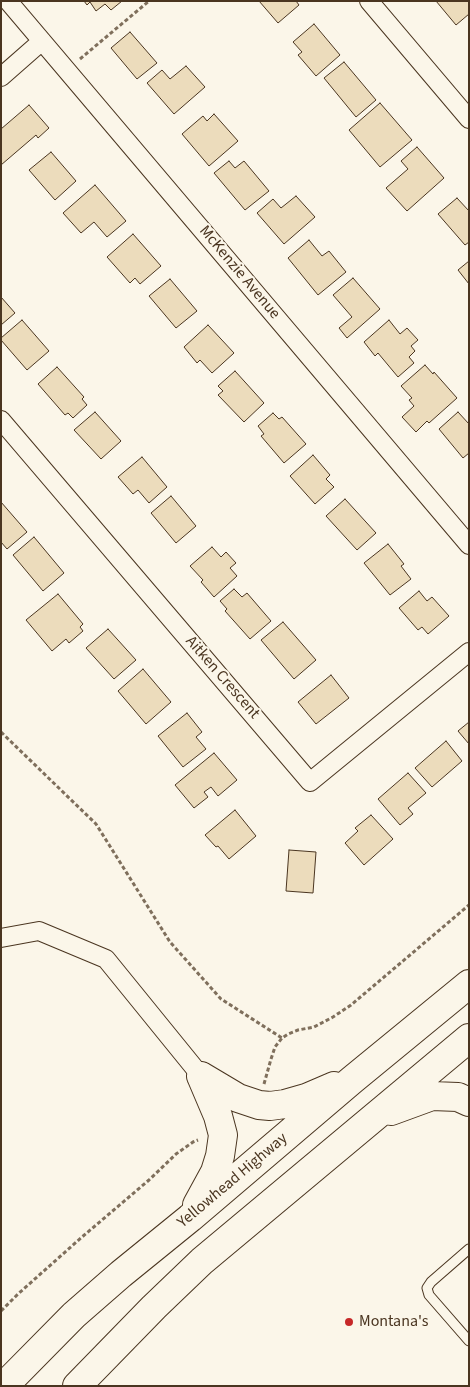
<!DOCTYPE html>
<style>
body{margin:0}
#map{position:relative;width:470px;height:1387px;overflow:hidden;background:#fbf6e9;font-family:"Source Sans 3",sans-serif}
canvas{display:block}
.frame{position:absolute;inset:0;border:2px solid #4a3520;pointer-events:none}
</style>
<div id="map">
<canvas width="470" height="1387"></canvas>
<div class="frame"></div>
</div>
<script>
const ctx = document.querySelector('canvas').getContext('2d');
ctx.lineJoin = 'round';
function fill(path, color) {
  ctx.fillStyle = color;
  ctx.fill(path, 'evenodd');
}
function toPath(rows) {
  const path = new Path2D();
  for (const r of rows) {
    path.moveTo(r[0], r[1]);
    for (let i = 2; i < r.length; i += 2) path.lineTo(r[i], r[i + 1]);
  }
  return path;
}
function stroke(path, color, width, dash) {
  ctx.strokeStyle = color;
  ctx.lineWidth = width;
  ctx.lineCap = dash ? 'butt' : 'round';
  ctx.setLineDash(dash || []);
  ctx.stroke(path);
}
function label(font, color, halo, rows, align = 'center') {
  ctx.font = font + ' "Source Sans 3",sans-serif';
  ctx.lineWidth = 4;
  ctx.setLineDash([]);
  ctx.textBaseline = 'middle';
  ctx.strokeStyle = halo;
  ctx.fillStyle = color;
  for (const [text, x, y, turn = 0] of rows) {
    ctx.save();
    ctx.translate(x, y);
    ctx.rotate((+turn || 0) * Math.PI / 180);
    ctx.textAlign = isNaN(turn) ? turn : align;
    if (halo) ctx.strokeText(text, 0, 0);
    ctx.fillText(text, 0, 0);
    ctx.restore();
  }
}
const building = toPath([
 [84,1,122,1,111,10,105,4,96,11,90,2,87,5,84,1],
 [259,1,296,1,299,5,278,23,259,1],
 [436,1,469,1,469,14,456,25,436,1],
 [314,24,340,55,316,76,298,55,302,52,293,42,314,24],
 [130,32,157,63,137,79,111,48,130,32],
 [344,62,376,100,356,117,324,78,344,62],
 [186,66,205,87,174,114,147,83,162,70,170,79,186,66],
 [380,103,412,140,380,167,349,130,380,103],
 [29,105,49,128,38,138,36,135,1,165,1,129,29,105],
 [214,114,238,141,209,166,182,134,203,116,207,121,214,114],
 [417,147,444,178,407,211,386,188,408,169,401,161,417,147],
 [51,152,76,181,55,200,29,170,51,152],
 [229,161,235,168,244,161,269,191,245,210,214,173,229,161],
 [95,185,126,221,107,237,94,222,81,233,63,213,95,185],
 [296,196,315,217,284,244,257,213,273,199,281,208,296,196],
 [457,198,469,211,469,242,465,245,438,214,457,198],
 [133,234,161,266,140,284,135,278,130,283,107,257,133,234],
 [309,240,322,256,329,251,346,272,318,295,288,258,309,240],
 [469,261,469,284,458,270,469,261],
 [353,278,380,309,347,338,339,328,352,317,333,295,353,278],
 [170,279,197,311,176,328,149,296,170,279],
 [1,297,15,313,1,325,1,297],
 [22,320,49,351,27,370,1,340,1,338,22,320],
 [389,320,400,334,407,328,418,340,411,346,415,351,409,357,414,363,398,377,378,353,375,356,364,342,389,320],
 [208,325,234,353,212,373,200,360,197,363,184,347,208,325],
 [425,365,433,374,434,372,457,398,429,423,427,421,416,432,402,417,414,406,409,400,412,398,401,386,425,365],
 [57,367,84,397,82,399,87,405,73,418,68,413,65,415,38,384,57,367],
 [235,371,264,403,244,422,218,395,223,391,218,386,235,371],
 [95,412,121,441,101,459,74,430,95,412],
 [458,412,469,424,469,453,463,458,439,429,458,412],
 [273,413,279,419,282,417,306,444,284,463,261,436,264,434,258,426,273,413],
 [313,455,330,475,326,479,334,487,315,504,290,476,313,455],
 [142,457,167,487,149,503,138,490,133,494,118,477,142,457],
 [171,496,196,526,176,543,151,513,171,496],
 [345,499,376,533,357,550,326,516,345,499],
 [1,502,27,532,7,549,1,542,1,502],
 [34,537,64,573,43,591,13,555,34,537],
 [388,544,404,564,401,566,411,579,390,595,364,563,388,544],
 [212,547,221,557,226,552,236,563,230,568,237,576,214,597,201,582,203,580,190,566,212,547],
 [234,589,242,597,247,593,271,621,250,639,225,611,227,609,220,601,234,589],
 [419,591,427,601,432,597,449,616,428,634,422,627,418,630,399,608,419,591],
 [58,594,83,624,80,627,83,631,69,643,66,639,52,651,26,620,58,594],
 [283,622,316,660,294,679,261,640,283,622],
 [108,629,136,660,114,679,86,648,108,629],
 [143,669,171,702,146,724,118,691,143,669],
 [331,675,349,698,316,724,298,702,331,675],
 [187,713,202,732,196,737,206,749,183,767,158,736,187,713],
 [469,722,469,744,458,731,469,722],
 [446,741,462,761,432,787,415,768,446,741],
 [214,753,237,780,218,796,211,787,204,792,208,797,194,808,175,785,214,753],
 [408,773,426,793,408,808,413,814,400,825,378,799,408,773],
 [235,810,256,836,229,859,218,846,216,847,205,835,235,810],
 [371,815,393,839,364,865,345,843,358,831,355,828,371,815],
 [289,850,316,852,313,893,286,891,289,850]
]);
const path = toPath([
 [80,59,149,1],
 [1,732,96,824,170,942,221,999,282,1038],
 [264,1084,271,1059,275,1047,282,1038,288,1034,298,1030,314,1027,333,1017,351,1005,469,905],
 [1,1311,18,1294,82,1237,149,1180,176,1154,193,1142,198,1140]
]);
const lane = toPath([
 [469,1249,431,1282,427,1288,429,1295,469,1341]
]);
const street = toPath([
 [8,1,469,545],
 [369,1,469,119],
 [1,77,42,41],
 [1,420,310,782,469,652],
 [1,938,39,931,106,959,201,1076]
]);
const highway = toPath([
 [201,1076,238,1098,259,1105,270,1106,285,1104,306,1098,334,1086],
 [391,1111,432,1096,458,1097,469,1102],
 [197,1205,215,1172,220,1156,223,1135,218,1116,201,1076],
 [4,1386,74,1315,121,1274,190,1218,352,1080,469,984],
 [77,1386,154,1307,202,1261,469,1038]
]);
const markers = [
 [349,1322,5,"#c62828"]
];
const streetNames = [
 ["McKenzie Avenue",239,273,50],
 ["Aitken Crescent",222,678,49],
 ["Yellowhead Highway",233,1181,-40]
];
const poiNames = [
 ["Montana's",359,1322]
];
fill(building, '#ecdcbc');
stroke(building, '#4a3520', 1);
stroke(lane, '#4a3520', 11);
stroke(street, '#4a3520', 20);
stroke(highway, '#4a3520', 30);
stroke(path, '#7f6f5c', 3, [4, 2.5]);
stroke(lane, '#fbf6e9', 9);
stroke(street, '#fbf6e9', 18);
stroke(highway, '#fbf6e9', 28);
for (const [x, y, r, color] of markers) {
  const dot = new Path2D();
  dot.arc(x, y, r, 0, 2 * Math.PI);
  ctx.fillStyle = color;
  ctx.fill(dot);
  stroke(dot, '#fbf6e9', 2);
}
label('16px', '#4a3520', '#fbf6e9', streetNames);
label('16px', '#4a3520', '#fbf6e9', poiNames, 'left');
</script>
